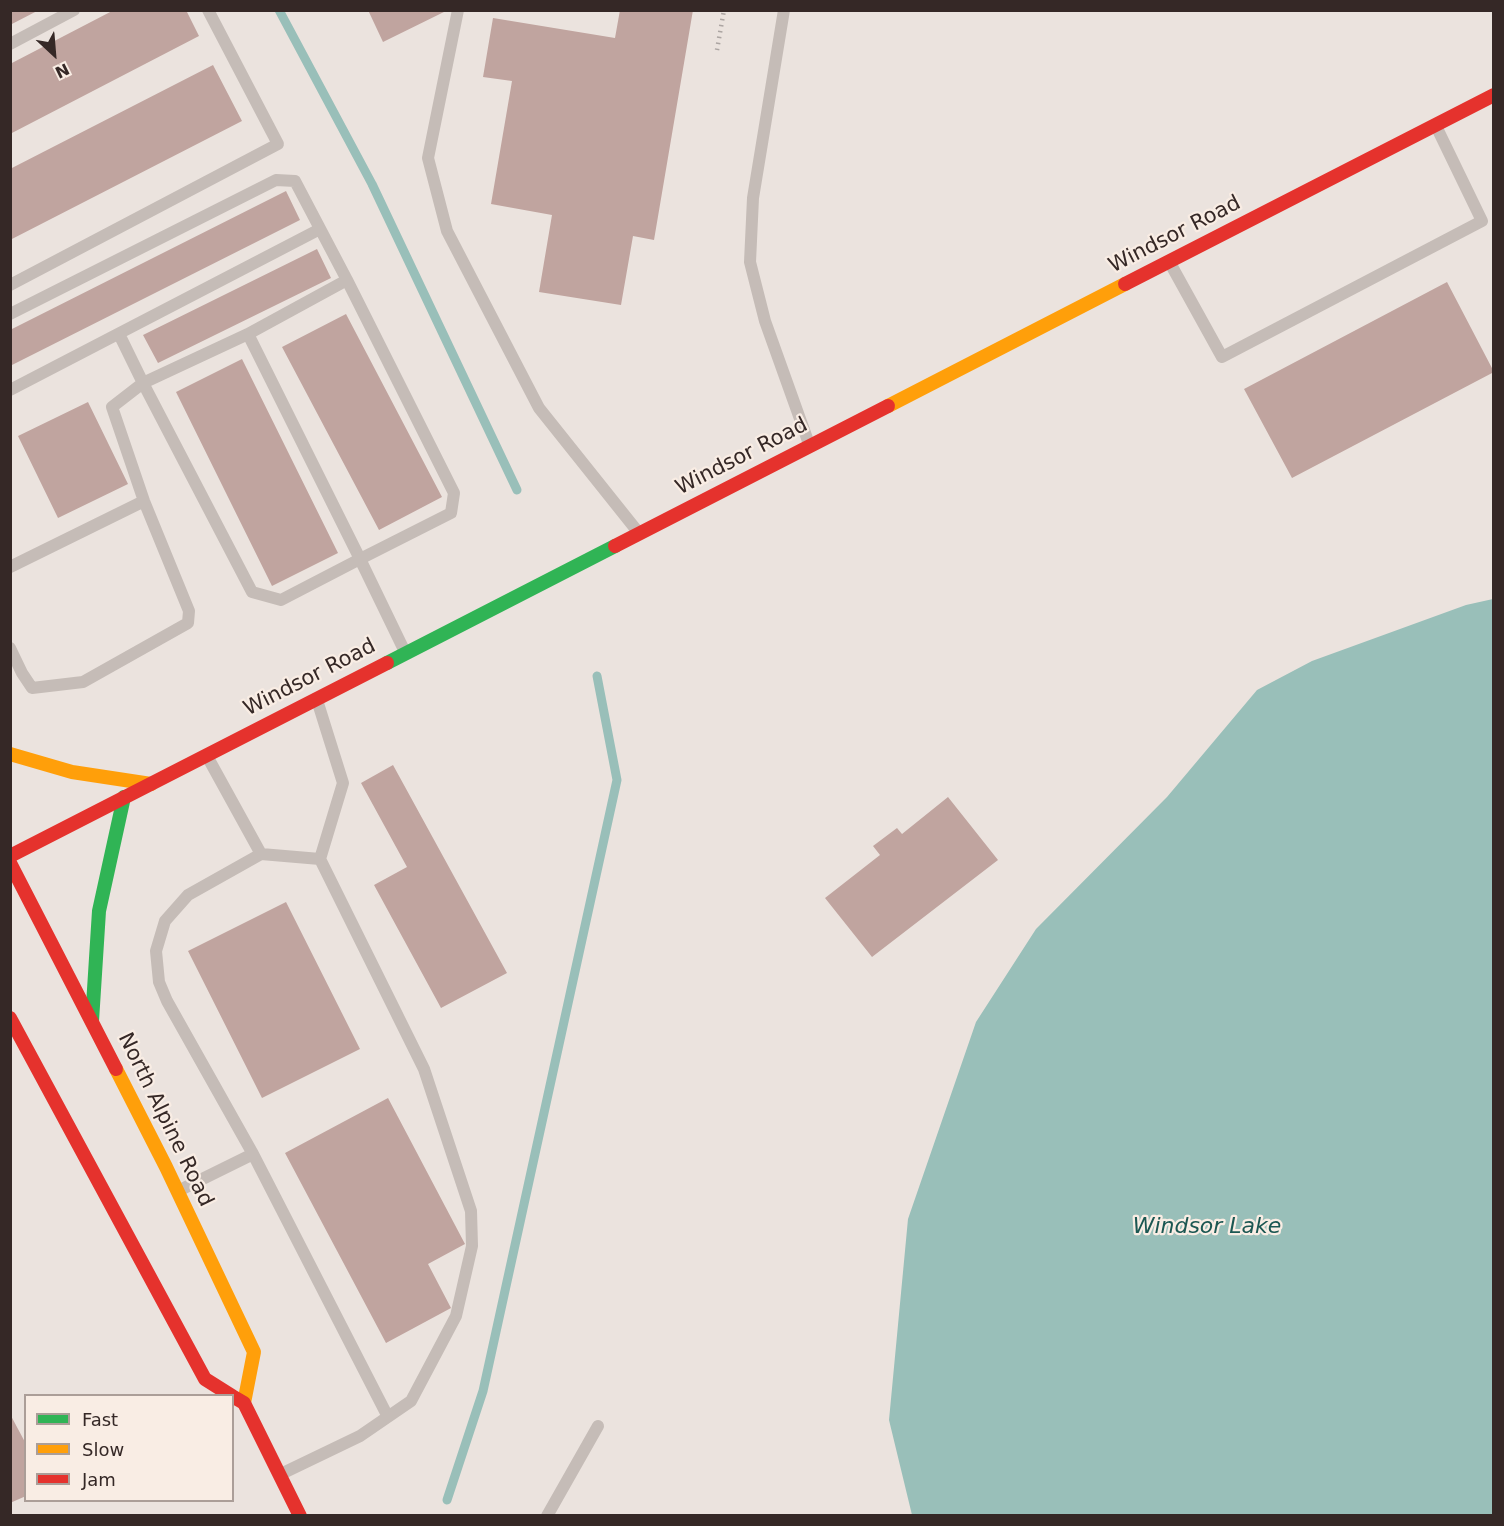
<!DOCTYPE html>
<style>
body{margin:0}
#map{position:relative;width:1504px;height:1526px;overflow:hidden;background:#ebe3de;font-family:"DejaVu Sans",sans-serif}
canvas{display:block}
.frame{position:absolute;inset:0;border:12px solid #352826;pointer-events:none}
.legend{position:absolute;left:24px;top:1394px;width:210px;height:108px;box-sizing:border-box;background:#f9ede4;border:2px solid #ab9e98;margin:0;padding:8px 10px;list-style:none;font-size:18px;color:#352826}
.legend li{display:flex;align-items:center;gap:12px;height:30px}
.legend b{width:30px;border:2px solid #ab9e98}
.north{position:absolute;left:24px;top:24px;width:60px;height:60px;-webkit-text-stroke:4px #f9ede4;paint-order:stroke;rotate:154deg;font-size:16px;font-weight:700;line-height:24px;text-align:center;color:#352826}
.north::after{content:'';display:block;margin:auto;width:21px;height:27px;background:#352826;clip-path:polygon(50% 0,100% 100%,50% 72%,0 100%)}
</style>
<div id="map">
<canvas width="1504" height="1526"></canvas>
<div class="frame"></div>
<ul class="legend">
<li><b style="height:8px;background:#30b455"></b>Fast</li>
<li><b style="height:8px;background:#ff9f0a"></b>Slow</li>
<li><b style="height:8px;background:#e5322d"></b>Jam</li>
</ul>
<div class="north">N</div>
</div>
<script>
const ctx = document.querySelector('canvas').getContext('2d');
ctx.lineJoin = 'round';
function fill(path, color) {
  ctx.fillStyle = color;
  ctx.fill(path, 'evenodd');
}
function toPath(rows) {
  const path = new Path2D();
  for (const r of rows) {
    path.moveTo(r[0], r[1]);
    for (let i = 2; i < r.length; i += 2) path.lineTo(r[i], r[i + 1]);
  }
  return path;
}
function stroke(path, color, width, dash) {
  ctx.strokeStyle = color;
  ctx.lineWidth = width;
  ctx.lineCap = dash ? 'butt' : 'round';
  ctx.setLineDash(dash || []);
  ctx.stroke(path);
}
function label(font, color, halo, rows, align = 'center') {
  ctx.font = font + ' "DejaVu Sans",sans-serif';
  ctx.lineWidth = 4.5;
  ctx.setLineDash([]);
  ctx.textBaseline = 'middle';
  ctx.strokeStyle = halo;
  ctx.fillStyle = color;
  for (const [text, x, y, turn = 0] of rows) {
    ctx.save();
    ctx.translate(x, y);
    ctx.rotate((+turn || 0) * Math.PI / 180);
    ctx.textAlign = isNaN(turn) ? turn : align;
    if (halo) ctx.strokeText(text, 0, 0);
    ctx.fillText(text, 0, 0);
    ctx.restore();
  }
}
const water = toPath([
 [1493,599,1493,1515,912,1515,889,1420,908,1219,976,1022,1036,929,1167,797,1257,690,1312,661,1466,605]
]);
const stream = toPath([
 [279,10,372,184,517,490],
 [447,1500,483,1391,617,780,597,676]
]);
const building = toPath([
 [10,10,39,10,10,25],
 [114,10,186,10,199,36,10,134,10,64],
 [368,10,448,10,383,42],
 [620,10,693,10,654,240,633,236,621,305,539,292,552,215,491,204,512,81,483,77,493,18,615,38],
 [213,65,242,121,10,240,10,169],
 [286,191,300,220,10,366,10,330],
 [317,249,331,278,158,363,143,335],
 [1447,282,1494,372,1292,478,1244,389],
 [346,314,442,497,379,530,282,347],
 [242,359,338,553,272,586,176,392],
 [88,402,128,484,58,518,18,436],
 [393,765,507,973,441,1008,374,885,407,867,361,783],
 [948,797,998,860,872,957,825,898,880,855,873,846,897,828,902,834],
 [286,902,360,1049,262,1098,188,951],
 [388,1098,465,1244,428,1264,451,1308,386,1343,285,1153],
 [10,1414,26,1444,26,1496,10,1503]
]);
const lane = toPath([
 [458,10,428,158,447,231,539,408,638,532],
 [784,10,753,198,750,262,765,321,809,444],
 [10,44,74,10],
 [1170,263,1222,357,1482,221,1436,126],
 [10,285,278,144,208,10],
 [10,314,276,180,295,181,347,280],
 [248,334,143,383,252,592,281,600,360,559,451,513,454,493,347,280,248,334,360,559,405,652],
 [10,390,320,229],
 [10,567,144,501],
 [10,648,22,673,32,688,83,682,188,623,189,611,144,501,112,407,143,383,119,334],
 [207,756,261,854,320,859],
 [253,1154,167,1001,159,982,156,951,165,921,188,895,261,854],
 [178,1191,253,1154,388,1417],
 [281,1474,360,1436,411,1401,456,1316,472,1246,471,1211,424,1069,320,859,343,783,317,700],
 [547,1516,598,1426]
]);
const fast = toPath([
 [387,663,615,546],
 [92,1021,99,911,124,797]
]);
const slow = toPath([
 [888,406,1125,284],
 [10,754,72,772,151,784],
 [116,1069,166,1167,254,1352,244,1403]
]);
const jam = toPath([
 [1125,284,1494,95],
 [615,546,888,406],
 [10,856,387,663],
 [10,863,116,1069],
 [10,1018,205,1379,232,1396],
 [232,1396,244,1403,300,1516]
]);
const rail = toPath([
 [717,50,724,10]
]);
const streetNames = [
 ["Windsor Road",1175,235,-27],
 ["Windsor Road",742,457,-27],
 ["Windsor Road",310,678,-27],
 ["North Alpine Road",165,1120,64]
];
const waterNames = [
 ["Windsor Lake",1207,1227]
];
fill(water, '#99bfb9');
stroke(stream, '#99bfb9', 9);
fill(building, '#c0a49f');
stroke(lane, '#c5bcb7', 12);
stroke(fast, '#30b455', 14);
stroke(slow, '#ff9f0a', 14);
stroke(jam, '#e5322d', 14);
stroke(rail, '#aca5a2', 4.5, [1.5, 4.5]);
label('21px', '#352826', '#f9ede4', streetNames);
label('italic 22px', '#1b5752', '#f9ede4', waterNames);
</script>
